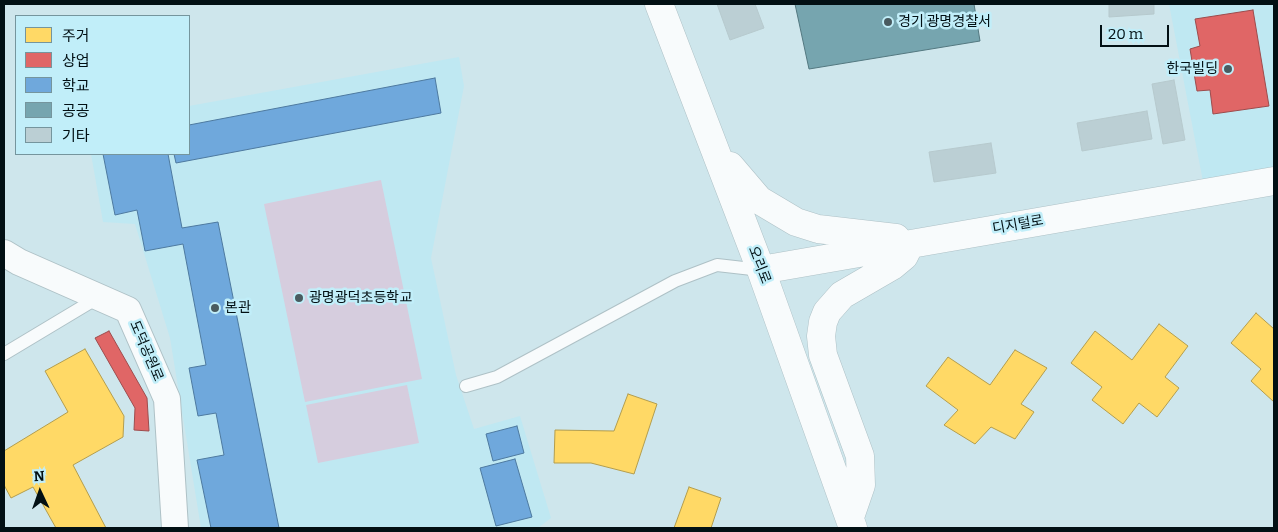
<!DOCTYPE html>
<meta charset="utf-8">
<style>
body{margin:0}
#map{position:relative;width:1278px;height:532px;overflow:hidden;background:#cee6ec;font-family:Bitter,"Noto Sans KR",serif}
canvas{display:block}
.frame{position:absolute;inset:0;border:5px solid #021014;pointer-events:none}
.legend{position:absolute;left:15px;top:15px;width:175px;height:140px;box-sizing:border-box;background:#c1eef9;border:1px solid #75959d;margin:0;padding:6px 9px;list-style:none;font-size:15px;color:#021014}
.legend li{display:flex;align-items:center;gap:10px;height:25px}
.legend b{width:25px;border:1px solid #75959d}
.north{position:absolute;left:15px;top:467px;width:50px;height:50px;-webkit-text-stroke:4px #c1eef9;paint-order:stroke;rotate:357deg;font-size:14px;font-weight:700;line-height:20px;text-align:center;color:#021014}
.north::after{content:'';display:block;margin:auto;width:18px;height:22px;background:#021014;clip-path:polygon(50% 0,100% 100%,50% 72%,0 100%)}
.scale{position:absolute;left:1100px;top:25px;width:69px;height:22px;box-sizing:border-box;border:2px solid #021014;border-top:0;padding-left:6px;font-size:15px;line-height:18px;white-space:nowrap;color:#021014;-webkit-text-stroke:4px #c1eef9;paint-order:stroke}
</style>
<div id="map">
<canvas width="1278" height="532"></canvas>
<div class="frame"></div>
<ul class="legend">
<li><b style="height:14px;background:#ffd966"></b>주거</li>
<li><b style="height:14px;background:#e06666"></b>상업</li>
<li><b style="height:14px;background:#6fa8dc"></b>학교</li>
<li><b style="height:14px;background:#76a5af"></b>공공</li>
<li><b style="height:14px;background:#bbcfd4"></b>기타</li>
</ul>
<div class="north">N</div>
<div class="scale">20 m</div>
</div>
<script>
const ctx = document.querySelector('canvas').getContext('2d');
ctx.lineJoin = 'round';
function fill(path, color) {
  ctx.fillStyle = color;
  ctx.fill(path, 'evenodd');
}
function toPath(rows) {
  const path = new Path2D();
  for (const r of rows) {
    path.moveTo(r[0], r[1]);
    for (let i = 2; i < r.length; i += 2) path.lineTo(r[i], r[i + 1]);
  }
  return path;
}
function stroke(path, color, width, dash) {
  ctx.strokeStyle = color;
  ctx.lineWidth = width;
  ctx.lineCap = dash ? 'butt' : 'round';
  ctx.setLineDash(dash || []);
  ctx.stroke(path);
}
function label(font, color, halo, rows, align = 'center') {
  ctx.font = font + ' Bitter,"Noto Sans KR",serif';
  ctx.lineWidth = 5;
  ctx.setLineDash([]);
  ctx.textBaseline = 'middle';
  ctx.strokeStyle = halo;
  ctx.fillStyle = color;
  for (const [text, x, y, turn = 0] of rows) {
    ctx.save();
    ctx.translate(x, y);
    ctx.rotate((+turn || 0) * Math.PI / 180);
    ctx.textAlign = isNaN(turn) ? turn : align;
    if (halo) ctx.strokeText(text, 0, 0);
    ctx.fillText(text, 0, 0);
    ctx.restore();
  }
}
const built = toPath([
 [1169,4,1274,4,1274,181,1205,192],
 [459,57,464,86,431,258,456,375,474,429,520,416,551,518,538,528,201,528,170,338,135,224,103,222,91,154,189,154,189,106]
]);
const green = toPath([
 [381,180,422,379,305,402,264,204],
 [407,385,419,443,318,463,306,405]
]);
const homes = toPath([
 [1256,313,1274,329,1274,402,1251,381,1261,369,1231,343,1256,313],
 [1159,324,1188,346,1165,377,1179,388,1157,417,1139,403,1123,424,1092,400,1102,387,1071,363,1095,331,1132,360,1159,324],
 [85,349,124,416,123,437,73,465,106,528,56,528,33,487,11,498,4,485,4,451,68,412,45,371,85,349],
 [1015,350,1047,368,1021,404,1034,412,1015,439,991,427,975,444,944,425,958,410,926,386,948,357,990,385,1015,350],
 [628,394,657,404,634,474,591,463,554,463,555,430,614,431,628,394],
 [689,487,721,498,711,528,674,528,689,487]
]);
const shops = toPath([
 [1253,10,1269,106,1213,114,1210,90,1197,91,1190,49,1200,46,1195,19,1253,10],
 [109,331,147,398,149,431,134,430,135,408,95,338,109,331]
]);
const schools = toPath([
 [435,78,441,113,176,163,174,154,189,154,189,125,435,78],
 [103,154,168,154,182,228,218,222,279,528,211,528,197,460,224,455,216,413,198,416,189,368,206,365,183,244,145,251,137,210,115,215,103,154],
 [517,426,524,453,493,461,486,434,517,426],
 [515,459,532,517,496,526,480,468,515,459]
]);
const public = toPath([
 [795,4,974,4,980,41,809,69,795,4]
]);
const building = toPath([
 [717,4,755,4,764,28,730,40,717,4],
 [1109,4,1154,4,1154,14,1109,17,1109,4],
 [1174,80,1185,140,1163,144,1152,84,1174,80],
 [1147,111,1152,139,1082,151,1077,123,1147,111],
 [991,143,996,173,934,182,929,152,991,143]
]);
const lane = toPath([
 [4,354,99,297],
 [466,386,497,377,675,281,717,265,761,270]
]);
const street = toPath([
 [4,253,19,262,128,310,167,399,175,528]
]);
const secondary = toPath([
 [659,4,761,270,853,528],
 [730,166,759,200,796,222,818,229,896,238],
 [761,270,1274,181],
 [850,517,861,485,860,456,823,355,821,336,823,322,827,312,842,295,892,266,904,256,910,244]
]);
const markers = [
 [888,22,5,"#495b60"],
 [1228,69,5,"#495b60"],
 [299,298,5,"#495b60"],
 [215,308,5,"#495b60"]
];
const poiNames = [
 ["경기 광명경찰서",898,22],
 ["한국빌딩",1218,69,"right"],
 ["광명광덕초등학교",309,298],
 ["본관",225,308]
];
const streetNames = [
 ["디지털로",1018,225,-10],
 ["오리로",759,265,69],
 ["도덕공원로",146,351,67]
];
fill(built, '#bfe8f2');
fill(green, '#d6cdde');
fill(homes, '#ffd966');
stroke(homes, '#b39d4d', 1);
fill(shops, '#e06666');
stroke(shops, '#9d4c4d', 1);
fill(schools, '#6fa8dc');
stroke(schools, '#4e7aa0', 1);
fill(public, '#76a5af');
stroke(public, '#537880', 1);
fill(building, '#bbcfd4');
stroke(building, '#b6c9cd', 1);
stroke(lane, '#aec1c6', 14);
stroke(street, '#aec1c6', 28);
stroke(secondary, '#aec1c6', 29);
stroke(lane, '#f8fbfc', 12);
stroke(street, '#f8fbfc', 26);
stroke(secondary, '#f8fbfc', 28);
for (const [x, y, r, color] of markers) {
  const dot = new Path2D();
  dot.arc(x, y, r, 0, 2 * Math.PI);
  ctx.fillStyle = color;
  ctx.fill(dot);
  stroke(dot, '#c1eef9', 2);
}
label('14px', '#021014', '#c1eef9', poiNames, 'left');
label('14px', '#021014', '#c1eef9', streetNames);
</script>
